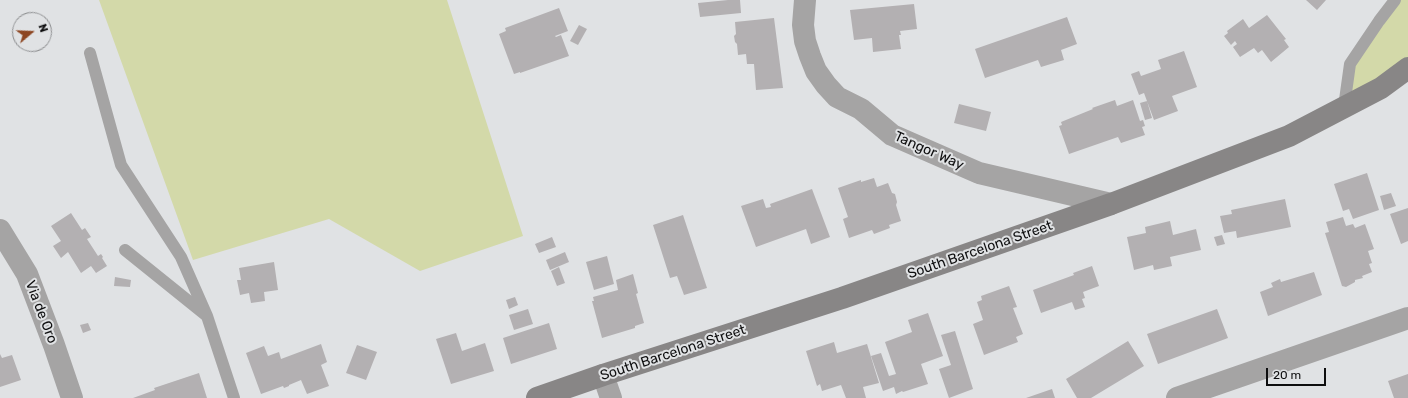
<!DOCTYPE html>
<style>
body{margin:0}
#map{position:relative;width:1408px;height:398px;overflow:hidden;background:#e0e2e4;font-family:Rubik,sans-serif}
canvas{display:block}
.north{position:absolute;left:12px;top:12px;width:40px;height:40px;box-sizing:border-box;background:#e0e2e4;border:1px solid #8c8d8f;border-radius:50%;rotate:71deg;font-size:11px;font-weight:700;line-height:16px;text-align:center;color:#0e0e0f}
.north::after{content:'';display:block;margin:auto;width:14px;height:18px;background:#8d4622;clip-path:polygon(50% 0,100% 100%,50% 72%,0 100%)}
.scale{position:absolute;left:1266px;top:368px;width:60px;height:18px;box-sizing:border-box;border:2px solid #0e0e0f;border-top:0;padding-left:5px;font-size:12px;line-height:14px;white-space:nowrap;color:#0e0e0f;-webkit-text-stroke:3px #e0e2e4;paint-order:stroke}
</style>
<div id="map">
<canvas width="1408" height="398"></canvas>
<div class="north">N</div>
<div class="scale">20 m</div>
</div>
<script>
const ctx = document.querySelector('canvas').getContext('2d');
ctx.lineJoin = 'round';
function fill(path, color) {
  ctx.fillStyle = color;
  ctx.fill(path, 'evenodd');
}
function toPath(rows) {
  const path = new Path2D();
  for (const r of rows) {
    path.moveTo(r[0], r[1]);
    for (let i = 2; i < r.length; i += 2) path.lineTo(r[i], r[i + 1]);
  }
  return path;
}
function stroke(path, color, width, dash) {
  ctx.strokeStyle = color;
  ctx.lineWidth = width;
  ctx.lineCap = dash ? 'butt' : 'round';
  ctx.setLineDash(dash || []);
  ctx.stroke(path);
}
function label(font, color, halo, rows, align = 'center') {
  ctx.font = font + ' Rubik,sans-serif';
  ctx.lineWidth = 4;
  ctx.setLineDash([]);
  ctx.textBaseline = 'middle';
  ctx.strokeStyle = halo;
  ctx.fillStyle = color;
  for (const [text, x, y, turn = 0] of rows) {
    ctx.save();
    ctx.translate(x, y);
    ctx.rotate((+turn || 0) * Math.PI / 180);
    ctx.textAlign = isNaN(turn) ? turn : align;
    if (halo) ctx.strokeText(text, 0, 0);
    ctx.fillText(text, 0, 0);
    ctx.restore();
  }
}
const green = toPath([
 [99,0,447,0,523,236,420,271,329,219,193,260],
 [1395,0,1408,0,1408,68,1344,107,1350,64]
]);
const building = toPath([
 [728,0,740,0,741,13,700,17,698,3],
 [1306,0,1326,0,1317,10],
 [914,4,917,29,900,31,901,35,899,35,901,49,873,52,872,38,854,40,850,10],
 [559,8,568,31,555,36,556,37,561,35,569,56,520,73,520,72,514,74,499,34,506,31,505,28],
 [1267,15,1286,39,1284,40,1289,47,1271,62,1262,50,1258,53,1254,48,1240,57,1233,47,1237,44,1235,41,1231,45,1224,36,1228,33,1227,31,1243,19,1249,28],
 [1067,17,1077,44,1061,50,1064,60,1041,67,1038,60,985,78,975,49],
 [774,18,783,88,756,90,754,64,747,64,746,54,738,55,737,44,735,42,734,36,736,34,735,22],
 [579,25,587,29,578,45,570,41],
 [1184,51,1197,87,1172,96,1178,111,1154,120,1144,93,1139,95,1131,74,1139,71,1141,76,1161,69,1158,60],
 [1115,100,1117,106,1133,100,1140,121,1143,120,1145,126,1142,127,1145,135,1121,143,1118,137,1069,154,1059,126,1062,125,1061,122,1093,109,1092,108],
 [1147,101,1152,118,1145,120,1140,103],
 [959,104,991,112,986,131,954,123],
 [1367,173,1379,210,1353,219,1349,209,1343,211,1334,184],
 [874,178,877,187,888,183,892,193,895,194,897,202,896,205,901,221,889,225,890,228,874,234,872,230,849,238,843,219,848,217,838,188,861,180,861,182],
 [812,189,830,237,811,244,806,229,756,247,741,206,763,199,766,208,771,207,770,204],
 [1391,193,1396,206,1384,210,1380,196],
 [1285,199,1291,227,1237,238,1236,231,1224,233,1220,216,1232,214,1231,210],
 [1408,208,1408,241,1401,244,1390,214],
 [71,213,82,230,85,228,91,237,87,239,98,256,101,254,103,257,102,258,107,266,96,273,91,266,81,273,68,252,61,258,53,246,61,241,51,226],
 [683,215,707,288,684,295,677,276,670,278,653,225],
 [1343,217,1346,226,1353,224,1355,228,1365,224,1374,249,1368,251,1372,263,1369,264,1372,272,1362,276,1363,278,1355,280,1355,282,1346,287,1342,286,1325,233,1329,232,1326,222],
 [1170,221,1173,235,1196,229,1201,250,1170,257,1172,266,1154,270,1153,265,1134,270,1127,237,1146,233,1145,227],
 [1222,235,1225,244,1217,246,1214,237],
 [552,237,556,247,539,253,535,244],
 [565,252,569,262,550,270,546,260],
 [607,256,614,284,594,290,586,262],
 [274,262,278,290,264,292,265,301,251,303,249,293,240,295,237,280,241,280,239,268],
 [1092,266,1099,286,1083,292,1085,298,1082,299,1085,307,1075,310,1072,302,1041,313,1033,290,1074,275,1073,273],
 [559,267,565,283,557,286,551,271],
 [1314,272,1322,295,1268,316,1260,292,1273,287,1271,283,1280,279,1281,282],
 [633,274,638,293,636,294,644,323,635,326,635,328,602,338,592,301,594,301,593,297,618,290,616,280],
 [115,277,131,280,130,287,114,286],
 [1009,286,1017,307,1013,308,1023,334,1016,337,1018,342,984,355,973,324,983,320,977,302,982,300,981,296],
 [515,297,518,305,509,309,506,300],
 [528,309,533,324,514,330,509,315],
 [1217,309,1228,338,1158,364,1147,334],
 [928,313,943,356,921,364,928,384,903,392,902,391,896,394,894,387,883,391,871,356,881,353,889,376,896,374,885,342,912,332,908,320],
 [88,323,91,330,83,333,80,325],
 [549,323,557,349,511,364,503,338],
 [955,331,973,389,949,398,939,369,951,365,941,335],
 [456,333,462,351,485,343,494,371,451,384,436,339],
 [1128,341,1144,366,1091,398,1077,398,1066,379],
 [834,342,837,353,867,344,879,383,863,387,866,398,846,398,841,385,822,391,820,384,817,386,806,351],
 [321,344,327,362,321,365,329,386,307,394,301,380,289,385,289,386,284,388,283,386,261,394,246,353,264,346,268,356,279,352,281,359],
 [357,345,377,352,366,380,346,373],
 [0,354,2,358,12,355,21,380,0,387],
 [199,373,207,398,133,398,155,390,154,388],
 [1408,374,1408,398,1394,398,1388,381],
 [1052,389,1055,398,1026,398]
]);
const lane = toPath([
 [90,53,121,165,181,257,207,316],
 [1344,107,1350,64,1379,21,1395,0],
 [125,250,207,316,234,398]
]);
const street = toPath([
 [805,0,803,25,805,41,810,56,816,71,826,85,837,97,861,109,892,135,979,173,1111,204],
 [0,230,27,274,54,345,72,398],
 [603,375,611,398],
 [1177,398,1408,318]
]);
const secondary = toPath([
 [537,398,603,375,842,298,1111,204,1289,136,1381,88,1408,68]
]);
const streetNames = [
 ["Tangor Way",929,151,24],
 ["South Barcelona Street",980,250,-19],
 ["Via de Oro",41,312,69],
 ["South Barcelona Street",673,353,-18]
];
fill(green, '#d3d9a9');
fill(building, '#b3b0b2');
stroke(lane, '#a5a4a4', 12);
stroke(street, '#a5a4a4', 22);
stroke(secondary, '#888686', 22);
label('14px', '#0e0e0f', '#e0e2e4', streetNames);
</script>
